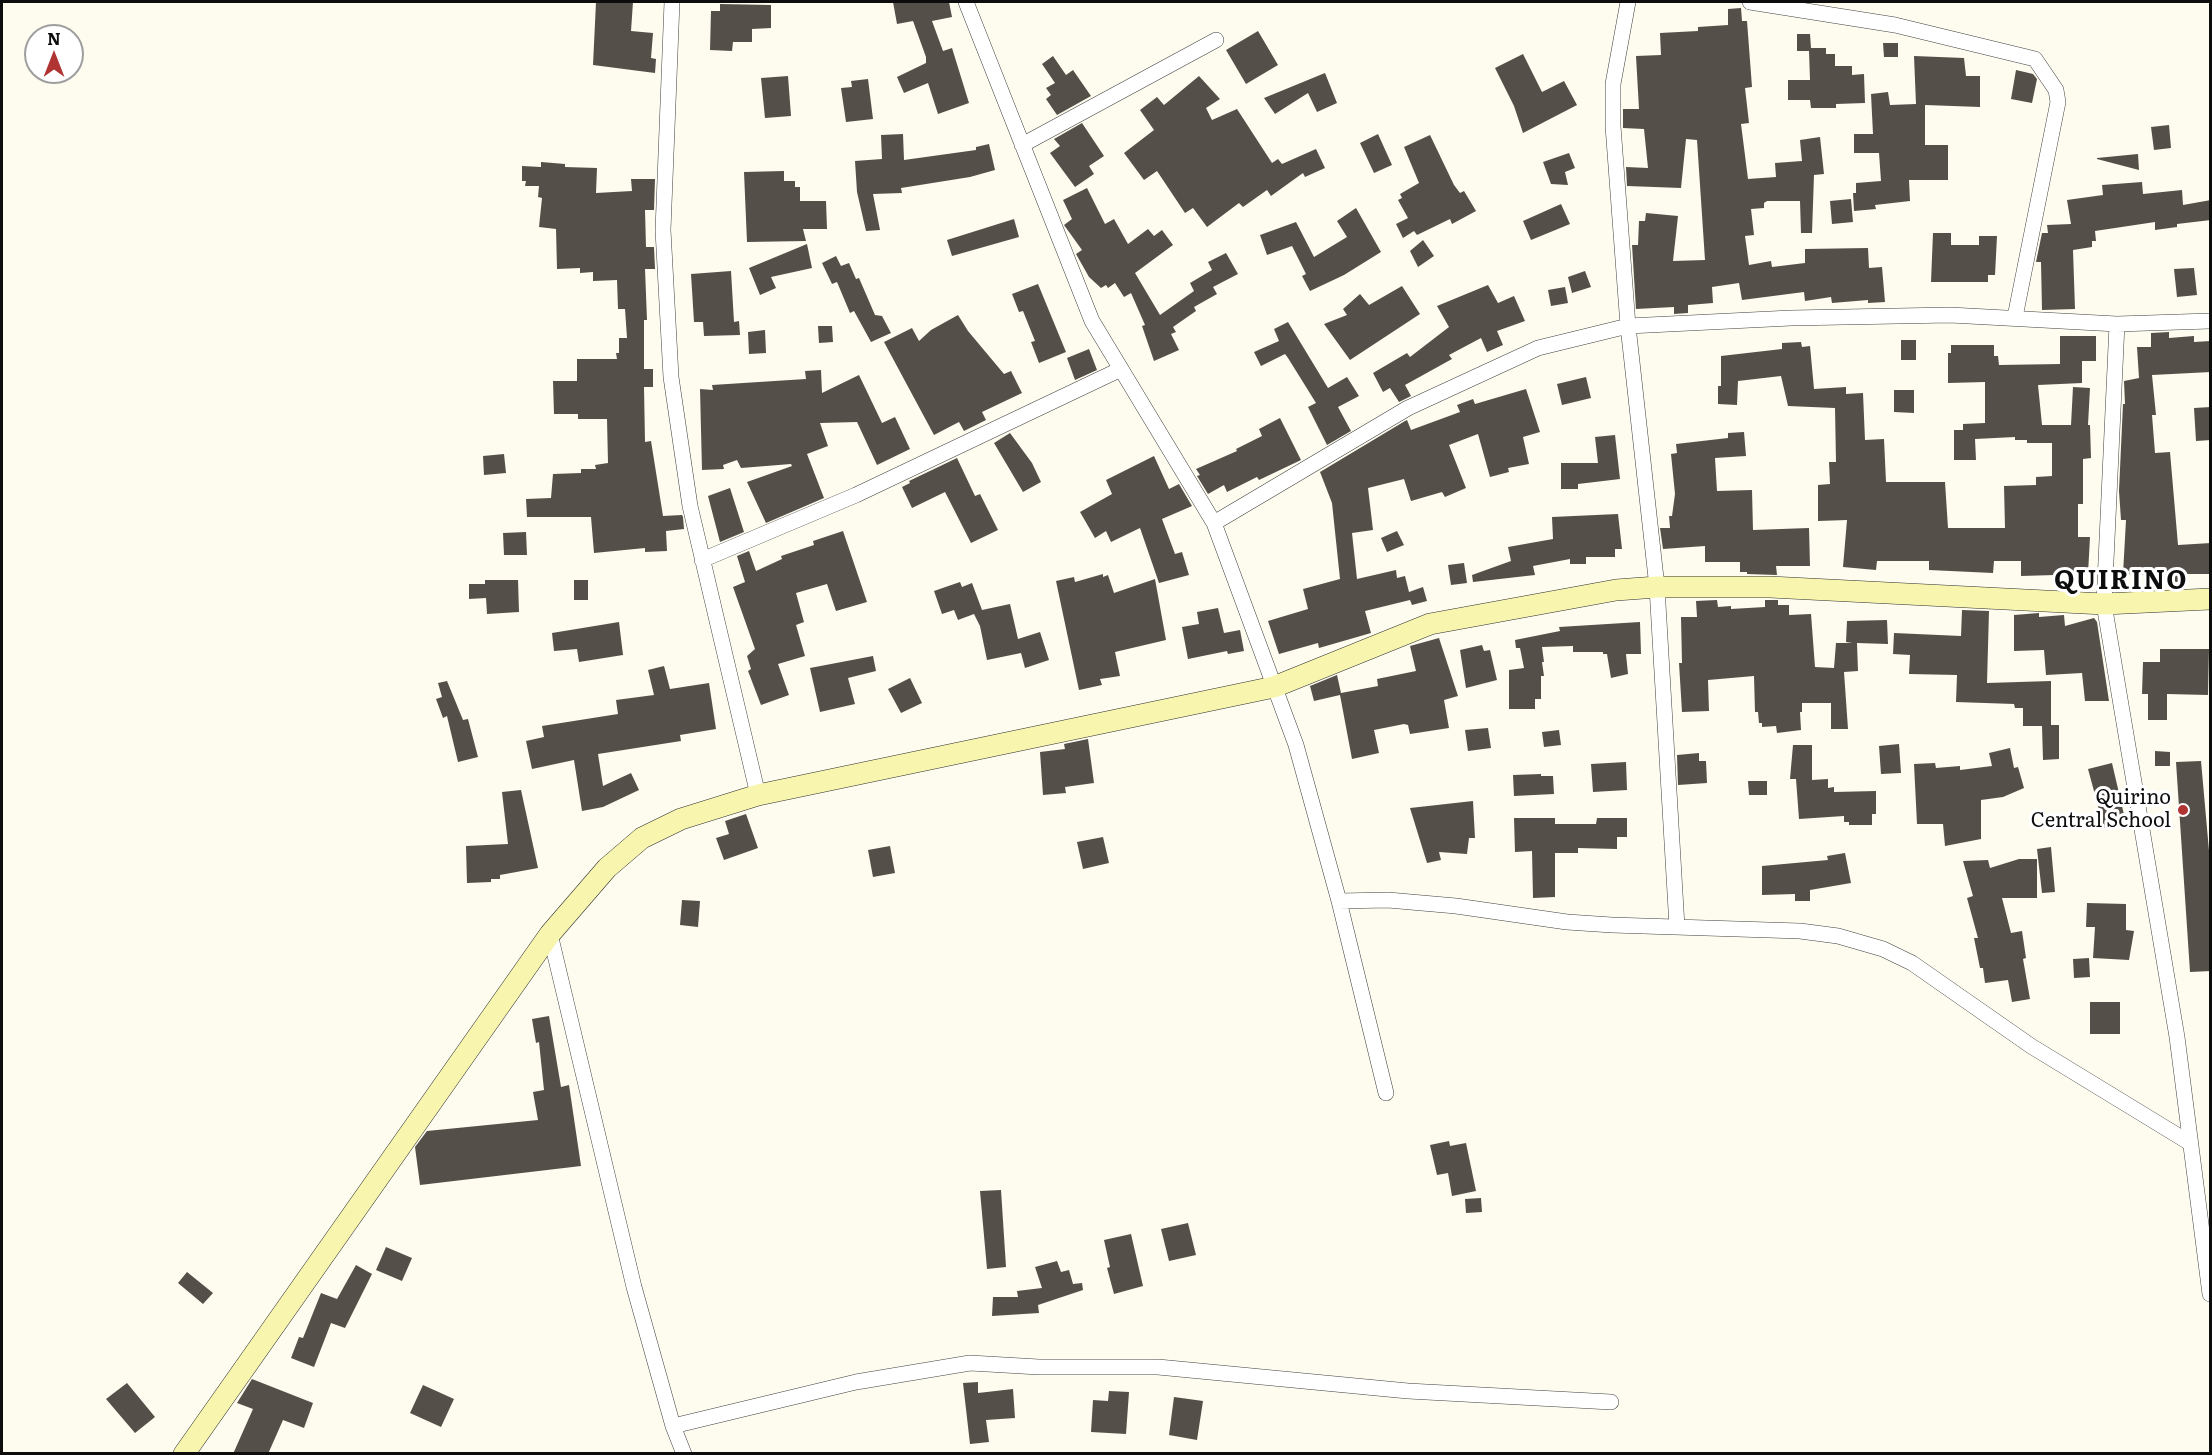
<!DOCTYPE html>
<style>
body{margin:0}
#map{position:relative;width:2212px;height:1455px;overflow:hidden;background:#fdfcef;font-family:Literata,serif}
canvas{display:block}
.frame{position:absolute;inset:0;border:3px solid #0d0d0d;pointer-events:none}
.north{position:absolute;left:24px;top:24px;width:60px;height:60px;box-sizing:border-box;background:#fff;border:2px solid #9e9e9e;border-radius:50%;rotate:0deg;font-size:16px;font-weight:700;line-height:24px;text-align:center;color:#0d0d0d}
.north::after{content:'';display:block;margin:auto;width:21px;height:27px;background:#b03432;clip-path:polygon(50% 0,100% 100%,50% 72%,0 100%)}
</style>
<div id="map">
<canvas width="2212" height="1455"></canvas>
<div class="frame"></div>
<div class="north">N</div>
</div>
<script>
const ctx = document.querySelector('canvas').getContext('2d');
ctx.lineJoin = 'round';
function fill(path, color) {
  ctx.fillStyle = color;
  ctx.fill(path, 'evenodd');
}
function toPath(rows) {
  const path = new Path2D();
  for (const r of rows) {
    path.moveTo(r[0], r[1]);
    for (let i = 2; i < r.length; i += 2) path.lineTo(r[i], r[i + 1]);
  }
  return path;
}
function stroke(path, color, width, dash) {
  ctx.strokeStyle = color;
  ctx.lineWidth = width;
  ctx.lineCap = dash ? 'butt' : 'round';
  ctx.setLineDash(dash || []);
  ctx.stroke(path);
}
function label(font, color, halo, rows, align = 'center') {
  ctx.font = font + ' Literata,serif';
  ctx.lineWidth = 6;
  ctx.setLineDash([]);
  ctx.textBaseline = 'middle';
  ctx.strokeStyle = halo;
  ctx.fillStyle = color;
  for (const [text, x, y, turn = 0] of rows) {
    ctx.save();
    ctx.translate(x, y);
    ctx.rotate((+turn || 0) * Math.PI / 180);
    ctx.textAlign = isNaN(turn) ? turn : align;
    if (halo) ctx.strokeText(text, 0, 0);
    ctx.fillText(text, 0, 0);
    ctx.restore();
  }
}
const building = toPath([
 [596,2,633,2,631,31,653,33,651,58,656,59,655,73,593,65],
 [893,2,949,2,952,17,932,21,943,51,952,48,969,103,938,114,928,83,904,93,897,77,926,63,926,57,913,21,897,24],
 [720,4,771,5,771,28,752,29,752,42,733,42,732,51,710,50,711,11,720,11],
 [1741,8,1742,21,1747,21,1752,87,1745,88,1749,123,1741,124,1748,179,1776,177,1775,163,1802,161,1800,140,1820,137,1824,174,1814,175,1812,233,1801,233,1800,201,1767,201,1764,203,1764,208,1751,209,1754,235,1745,236,1749,265,1771,261,1772,267,1805,263,1805,249,1868,248,1869,268,1882,267,1885,302,1868,303,1868,300,1832,303,1831,297,1805,301,1804,292,1742,300,1739,283,1712,287,1713,303,1688,305,1688,313,1674,314,1674,307,1636,309,1632,245,1638,245,1639,221,1645,221,1646,213,1678,216,1673,261,1705,260,1697,140,1686,139,1681,188,1627,186,1626,167,1648,168,1644,129,1623,128,1623,109,1639,109,1636,56,1661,55,1660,33,1698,31,1698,27,1728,25,1728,9],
 [1258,31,1278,65,1246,84,1226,50],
 [1797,34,1810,34,1811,48,1826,48,1826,54,1835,54,1835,66,1852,66,1852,75,1864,74,1865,103,1836,104,1836,108,1811,108,1810,100,1788,100,1788,80,1810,80,1809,51,1797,51],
 [1883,43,1898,43,1898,57,1884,57],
 [1523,54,1542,92,1564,81,1577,105,1523,133,1514,106,1495,68],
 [1053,56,1066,75,1073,70,1091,96,1057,115,1046,99,1051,95,1046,88,1055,83,1042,64],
 [1914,56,1964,58,1966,76,1980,76,1980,107,1925,105,1925,145,1948,145,1948,180,1909,180,1910,201,1875,205,1876,209,1854,211,1853,193,1856,193,1856,183,1881,181,1879,153,1854,153,1854,134,1873,134,1871,94,1888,92,1890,105,1916,104],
 [2016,70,2033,74,2037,79,2032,103,2011,99],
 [1325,73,1337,103,1317,112,1308,93,1275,114,1264,98],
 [788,76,791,116,765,118,761,78],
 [1199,76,1220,99,1206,108,1212,120,1237,109,1272,163,1278,159,1282,164,1316,149,1325,168,1305,177,1303,173,1271,196,1267,190,1243,207,1239,203,1207,227,1193,208,1185,213,1157,171,1144,180,1124,153,1154,130,1140,110,1157,97,1164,105],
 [868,79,873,119,846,122,841,88,852,87,851,81],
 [1082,123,1104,156,1089,166,1094,174,1075,187,1050,153,1060,146,1054,139],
 [2169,125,2171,148,2154,150,2151,127],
 [903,134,904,160,976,150,976,147,989,144,995,170,970,177,901,188,902,193,873,194,880,230,866,231,857,192,855,161,882,159,881,135],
 [1378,134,1392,165,1374,173,1360,143],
 [1430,135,1454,185,1460,193,1464,191,1476,211,1452,224,1450,219,1417,235,1414,231,1403,238,1396,224,1408,218,1398,200,1402,198,1400,194,1419,183,1404,147],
 [1569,153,1575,168,1565,172,1568,185,1551,184,1543,162],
 [2138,154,2139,170,2097,159,2097,158],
 [541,162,565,164,565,167,597,168,596,193,632,191,631,179,655,179,654,210,645,210,646,247,654,247,655,269,645,269,647,320,644,320,644,369,653,369,653,387,644,387,645,442,651,441,663,516,682,515,683,517,684,529,666,531,667,551,645,552,645,548,594,553,591,517,527,517,526,499,551,498,553,474,581,473,581,469,596,469,595,465,608,463,607,419,578,419,578,414,554,414,553,381,577,381,577,359,617,359,616,353,619,353,619,338,627,338,625,309,618,309,617,280,593,281,593,272,580,273,580,268,557,269,556,229,539,227,542,198,538,197,539,186,525,186,526,181,522,181,522,166,541,167],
 [784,171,784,181,795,181,795,187,800,187,800,201,826,201,827,229,803,229,806,241,747,242,744,172],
 [2142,182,2143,194,2182,190,2183,205,2211,200,2211,220,2177,224,2177,227,2155,230,2155,222,2095,231,2096,241,2092,241,2092,247,2073,250,2075,309,2042,310,2041,262,2036,262,2042,233,2048,233,2047,225,2071,224,2067,200,2103,195,2102,185],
 [1087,188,1105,224,1114,219,1128,244,1148,229,1154,236,1162,230,1173,245,1135,273,1160,315,1194,291,1190,283,1212,270,1208,262,1226,253,1238,274,1213,287,1217,294,1194,307,1196,311,1173,327,1176,332,1171,334,1179,350,1154,361,1142,326,1145,325,1131,293,1124,297,1115,283,1108,288,1106,285,1101,288,1089,277,1076,254,1082,250,1064,225,1072,219,1063,200],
 [1851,199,1853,222,1832,224,1830,201],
 [1561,204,1570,224,1531,240,1523,221],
 [1356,208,1381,252,1344,275,1310,291,1302,276,1306,274,1292,246,1267,255,1260,235,1296,222,1314,257,1347,237,1337,221],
 [1014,219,1019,237,952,256,947,240],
 [1933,233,1951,233,1951,245,1979,245,1979,236,1997,236,1995,275,1988,275,1988,282,1931,282],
 [1423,240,1434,256,1418,267,1410,251],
 [807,244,812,268,771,277,776,288,760,295,749,268],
 [836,256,841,266,849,263,856,279,859,278,875,315,882,316,891,333,871,342,854,311,850,313,837,282,832,284,822,263],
 [2194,268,2197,295,2177,297,2174,269],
 [731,271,734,322,739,321,740,335,704,336,703,322,694,322,691,274],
 [1585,271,1591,287,1572,293,1568,277],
 [1038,284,1066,352,1039,363,1031,342,1035,341,1023,311,1019,312,1012,294],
 [1488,285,1498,303,1514,296,1525,321,1497,331,1503,345,1487,352,1481,338,1449,355,1452,359,1405,385,1411,396,1399,402,1390,388,1383,392,1373,373,1407,353,1410,357,1449,327,1437,306],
 [1402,286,1420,314,1350,360,1324,324,1347,315,1343,309,1360,294,1369,305],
 [1565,287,1568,303,1551,306,1548,290],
 [958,315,968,331,1004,374,1011,371,1022,393,982,412,986,420,964,431,959,422,934,435,884,342,912,328,919,341,931,330],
 [1288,322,1328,388,1347,377,1359,396,1338,407,1351,431,1327,445,1308,407,1316,403,1288,358,1285,354,1261,366,1254,352,1279,341,1274,329],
 [818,326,832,326,833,342,819,343],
 [765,330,766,353,749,354,748,332],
 [2169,332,2169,338,2194,336,2194,342,2211,341,2211,372,2152,375,2156,415,2152,415,2155,453,2170,452,2178,545,2211,543,2209,574,2178,574,2178,582,2157,581,2157,575,2123,574,2126,520,2121,520,2119,491,2123,404,2125,404,2124,381,2139,378,2137,347,2151,347,2151,333],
 [2060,336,2096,336,2096,361,2082,361,2082,383,2038,385,2042,425,2071,425,2073,387,2090,388,2088,425,2090,425,2091,458,2083,459,2083,504,2078,504,2078,537,2090,537,2088,574,2021,576,2021,561,1994,561,1993,573,1929,570,1929,561,1877,561,1876,570,1843,567,1847,520,1818,521,1818,485,1830,484,1829,462,1836,462,1835,408,1788,406,1781,376,1738,381,1737,405,1718,404,1718,386,1721,386,1721,356,1782,349,1782,343,1801,342,1802,347,1810,346,1814,389,1846,387,1846,394,1863,393,1865,440,1884,439,1886,482,1945,482,1948,528,2005,528,2004,486,2036,485,2036,477,2052,476,2052,443,2027,443,2027,440,2015,440,2015,437,1975,439,1976,460,1954,460,1954,430,1963,430,1963,424,1985,423,1985,382,1948,383,1948,353,1951,353,1951,345,1994,345,1994,356,1998,356,1999,365,2060,364],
 [1901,340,1916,340,1916,360,1901,360],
 [1089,349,1097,370,1075,380,1067,358],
 [821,370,822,393,859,375,882,423,895,417,910,449,877,465,857,422,820,423,828,446,807,454,824,498,766,523,747,482,792,466,791,464,741,468,737,460,723,465,724,469,702,470,700,389,713,390,712,385,806,379,805,371],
 [1586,377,1591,398,1562,405,1557,384],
 [1526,389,1540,432,1523,437,1529,464,1508,468,1509,472,1490,477,1478,434,1449,445,1466,488,1445,497,1442,492,1411,501,1404,479,1368,488,1373,530,1352,533,1357,579,1396,570,1397,578,1405,576,1409,592,1423,587,1427,601,1412,605,1410,600,1365,611,1371,633,1319,648,1318,643,1279,654,1268,621,1308,609,1303,589,1340,579,1332,503,1320,472,1405,421,1407,420,1411,430,1460,412,1457,405,1473,399,1475,404],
 [1894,390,1914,390,1914,413,1894,412],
 [2211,407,2211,440,2196,441,2194,408],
 [1280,418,1301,460,1259,480,1257,477,1227,492,1224,485,1208,494,1197,476,1200,475,1196,469,1237,451,1236,449,1262,436,1259,429],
 [1744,432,1746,456,1715,458,1717,491,1752,490,1753,530,1809,528,1810,566,1776,566,1777,575,1747,574,1747,572,1740,572,1740,562,1705,562,1705,546,1663,549,1660,528,1670,528,1669,516,1672,516,1675,494,1671,454,1677,453,1676,444,1728,438,1728,433],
 [1010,433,1032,463,1041,482,1023,492,994,443],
 [1615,435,1620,479,1578,484,1578,489,1561,489,1561,463,1598,463,1595,437],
 [504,454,506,473,484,475,483,456],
 [1154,456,1169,489,1179,484,1192,506,1162,519,1175,554,1182,552,1189,575,1159,583,1140,528,1111,542,1106,531,1095,538,1080,512,1112,494,1106,480],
 [957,458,975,496,980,494,998,530,971,543,945,492,912,508,902,487,910,483,909,481],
 [730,488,744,532,720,542,708,496],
 [1618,514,1622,549,1615,549,1615,557,1586,557,1586,564,1570,564,1570,559,1533,566,1535,575,1473,582,1472,575,1511,561,1508,547,1553,539,1552,517],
 [843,531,867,602,836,611,827,584,796,593,804,622,796,625,805,656,778,664,789,695,761,705,748,671,751,669,747,656,755,649,733,587,745,582,737,556,749,551,756,571,782,559,781,556,814,545,813,541],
 [1397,531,1404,545,1387,552,1381,538],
 [526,532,527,555,504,555,503,533],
 [1464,563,1467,583,1451,585,1448,565],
 [1103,574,1103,577,1108,575,1114,593,1155,579,1166,640,1115,652,1120,676,1100,679,1102,685,1079,690,1056,581,1074,577,1075,582],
 [485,580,518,580,519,612,487,614,486,598,469,599,469,584,485,584],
 [574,580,588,580,588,600,574,600],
 [960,582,962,587,972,583,982,610,1010,604,1018,639,1040,632,1049,660,1025,668,1021,653,987,660,980,626,974,614,958,620,954,610,942,614,934,591],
 [1717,600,1718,607,1731,606,1731,609,1765,607,1765,600,1778,600,1778,605,1789,605,1789,615,1811,614,1815,667,1834,668,1836,643,1852,643,1846,642,1847,621,1887,620,1888,644,1857,643,1858,671,1844,672,1848,729,1831,729,1831,703,1802,703,1802,712,1800,712,1801,730,1777,733,1776,726,1762,727,1762,723,1759,723,1758,712,1755,712,1754,676,1708,680,1709,711,1682,712,1679,663,1682,663,1681,617,1697,617,1696,601],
 [1218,608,1224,633,1240,630,1244,651,1228,654,1227,651,1188,659,1182,627,1199,624,1197,612],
 [1962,610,1989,611,1987,683,2051,681,2051,725,2059,725,2059,759,2043,760,2042,726,2023,726,2023,708,2015,708,2014,704,1956,702,1957,675,1909,674,1910,655,1893,654,1894,633,1961,636],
 [2039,613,2039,617,2064,615,2065,626,2094,618,2097,622,2109,701,2085,701,2082,673,2046,675,2044,650,2014,651,2014,615],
 [619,622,623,655,579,662,577,649,554,651,552,633],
 [1640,622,1641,654,1626,654,1628,674,1611,678,1607,654,1603,654,1603,652,1573,652,1573,646,1542,647,1544,662,1542,662,1544,676,1541,676,1541,699,1535,699,1535,709,1509,709,1509,670,1524,668,1520,648,1516,648,1515,640,1560,631,1559,627],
 [1439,638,1458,696,1444,700,1449,728,1410,734,1408,725,1404,724,1374,730,1379,753,1352,759,1340,695,1314,701,1310,686,1337,675,1341,693,1378,686,1377,679,1416,671,1410,646],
 [1482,645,1484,651,1490,650,1497,680,1466,688,1460,650],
 [2160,649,2209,649,2208,695,2167,694,2167,720,2148,720,2148,694,2142,694,2143,662,2160,662],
 [873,656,876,671,848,678,855,704,820,712,810,668],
 [664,666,670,689,709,683,716,729,680,735,681,741,598,754,603,786,631,773,639,790,603,807,582,811,574,760,532,769,526,741,544,737,542,726,618,714,616,700,654,695,648,670],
 [910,678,922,703,901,713,888,689],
 [447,681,463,720,468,719,478,757,458,762,447,716,443,718,436,699,442,697,438,683],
 [1488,728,1491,748,1468,751,1465,730],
 [1559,730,1561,745,1544,747,1542,732],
 [1088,739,1094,783,1065,787,1066,793,1043,795,1040,752,1065,749,1064,744],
 [1899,744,1901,773,1881,774,1879,746],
 [1793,745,1812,745,1812,780,1828,779,1828,788,1834,787,1834,792,1876,791,1876,814,1872,814,1872,825,1849,825,1849,822,1844,822,1844,816,1799,819,1796,779,1790,779],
 [2010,748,2014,768,2018,767,2024,788,2003,797,1981,800,1981,839,1945,846,1943,824,1917,824,1914,764,1935,763,1936,768,1960,766,1960,770,1992,766,1989,753],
 [2155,751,2170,752,2170,766,2155,766],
 [1699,753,1699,761,1706,761,1707,783,1678,785,1677,755],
 [2201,761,2211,873,2211,971,2190,972,2176,762],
 [1626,762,1627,790,1593,792,1591,764],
 [2112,763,2125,819,2120,819,2121,824,2104,828,2088,769],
 [1541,774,1541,776,1553,776,1554,794,1514,796,1513,775],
 [1748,781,1767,781,1767,795,1749,795],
 [521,790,538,868,500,875,500,879,491,879,491,882,467,883,466,846,508,844,502,792],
 [1473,801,1475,838,1469,838,1467,854,1439,852,1441,860,1427,863,1410,808],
 [746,814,758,848,724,860,716,838,729,834,725,821],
 [1514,818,1555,818,1555,824,1596,824,1597,818,1627,818,1627,837,1617,837,1617,849,1578,848,1578,853,1555,853,1555,897,1533,898,1532,851,1515,852],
 [1103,837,1109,863,1083,869,1077,842],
 [890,846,895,873,873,877,868,850],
 [2051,847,2055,892,2042,893,2037,849],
 [1845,853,1851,883,1810,890,1810,901,1795,901,1795,894,1762,895,1762,866,1828,860,1827,856],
 [2019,859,2037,859,2037,898,2002,898,2011,933,2022,931,2026,958,2023,959,2030,999,2012,1002,2008,980,1985,983,1983,968,1980,968,1974,938,1978,938,1967,898,1973,896,1963,861,1988,860,1990,868],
 [682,900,700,901,698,927,680,925],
 [2087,903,2126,904,2126,930,2134,931,2129,960,2093,958,2095,927,2086,927],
 [2089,958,2090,977,2074,978,2073,959],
 [2090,1002,2120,1002,2120,1034,2090,1034],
 [549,1016,561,1087,569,1085,581,1166,420,1185,415,1147,427,1131,538,1120,533,1092,544,1090,539,1042,536,1043,532,1019],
 [1449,1141,1450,1146,1466,1143,1476,1191,1452,1196,1448,1173,1437,1175,1430,1145],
 [1001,1190,1006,1267,987,1269,980,1191],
 [1481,1198,1482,1212,1466,1213,1465,1199],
 [1188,1223,1196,1255,1169,1261,1161,1229],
 [1131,1234,1143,1286,1114,1294,1107,1268,1110,1267,1104,1240],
 [386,1247,412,1258,402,1281,376,1270],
 [1057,1261,1061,1272,1069,1270,1073,1284,1082,1283,1083,1290,1038,1305,1039,1313,992,1316,993,1297,1018,1297,1017,1291,1042,1288,1035,1267],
 [356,1265,372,1274,345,1328,331,1323,314,1367,291,1358,299,1337,303,1338,321,1293,337,1299],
 [187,1272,213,1293,203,1304,178,1283],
 [252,1379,313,1403,304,1428,283,1420,268,1454,233,1454,253,1409,237,1403],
 [978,1382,978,1393,1013,1389,1015,1418,986,1420,989,1442,970,1444,963,1383],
 [127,1383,155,1417,135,1433,106,1399],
 [423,1385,454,1399,441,1427,410,1413],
 [1109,1391,1129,1392,1126,1434,1091,1432,1093,1400,1108,1401],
 [1174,1397,1203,1401,1197,1440,1169,1435]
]);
const minor = toPath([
 [672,2,663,230,671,377,690,506,758,795],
 [966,2,1092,321,1214,523,1296,745,1339,901,1386,1093],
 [1628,2,1613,84,1613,126,1628,326,1657,587,1677,927],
 [1750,2,1895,25,2035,59,2056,90,2058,102,2015,317],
 [1022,145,1216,40],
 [2117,324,2104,604,2177,1037,2210,1294],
 [1214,523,1408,408,1538,348,1628,326,1791,318,1950,315,2117,324,2210,321],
 [702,560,856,495,1119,370],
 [1339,901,1388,900,1456,906,1567,922,1612,925,1800,931,1838,936,1883,949,1912,963,2031,1046,2190,1143],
 [550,934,634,1287,673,1426,684,1454],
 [673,1426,856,1382,970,1363,1039,1367,1158,1367,1408,1391,1611,1402]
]);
const secondary = toPath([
 [184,1454,550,934,607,868,642,838,681,819,758,795,1274,687,1430,624,1616,590,1657,587,1770,587,2104,604,2210,599]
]);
const markers = [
 [2183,810,6,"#b03432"]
];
const poiNames = [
 ["Quirino",2171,798],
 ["Central School",2171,821]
];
const districtNames = [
 ["QUIRINO",2121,581]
];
fill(building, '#554f4a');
stroke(minor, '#404040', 16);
stroke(secondary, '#2f2f2f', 22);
stroke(minor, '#fff', 15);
stroke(secondary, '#f8f5af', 21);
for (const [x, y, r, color] of markers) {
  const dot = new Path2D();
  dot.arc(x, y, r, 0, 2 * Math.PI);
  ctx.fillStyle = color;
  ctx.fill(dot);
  stroke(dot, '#fff', 2);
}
label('20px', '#0d0d0d', '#fff', poiNames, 'right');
ctx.letterSpacing = '1.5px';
label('bold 26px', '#0d0d0d', '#fff', districtNames);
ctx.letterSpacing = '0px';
</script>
